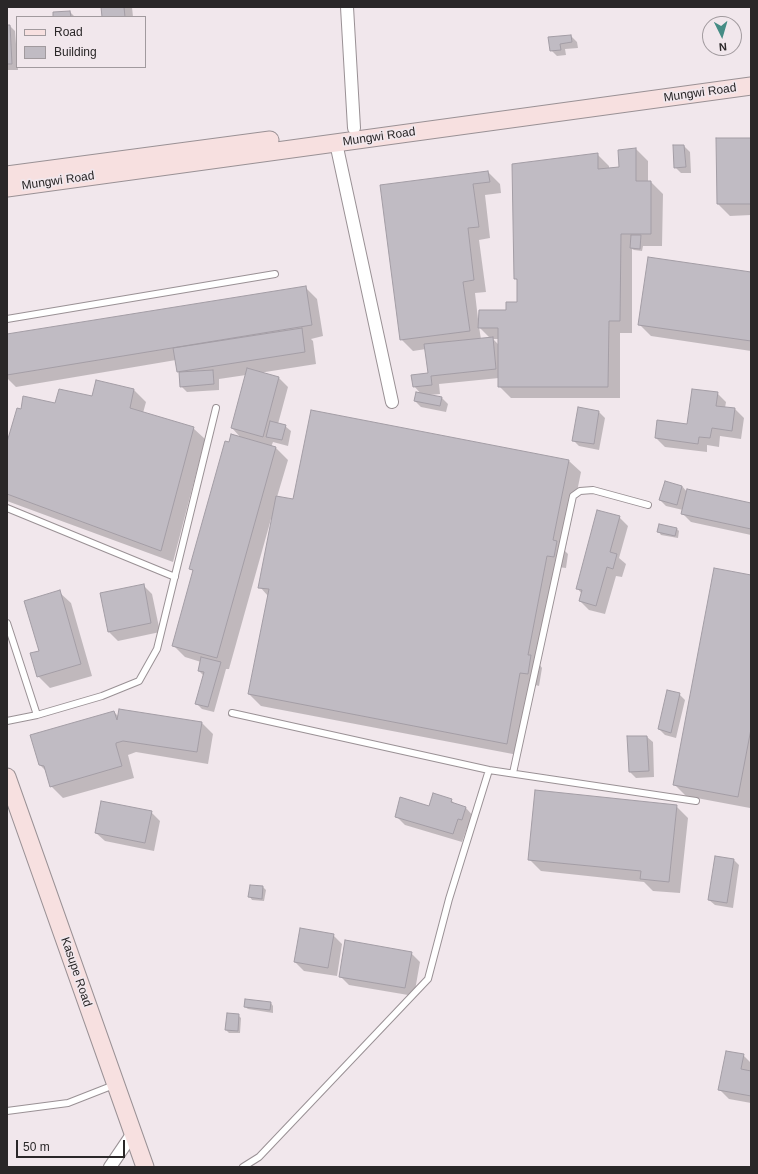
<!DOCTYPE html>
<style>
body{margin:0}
#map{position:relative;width:758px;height:1174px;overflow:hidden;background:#f1e7ec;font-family:Helvetica,sans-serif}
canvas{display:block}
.frame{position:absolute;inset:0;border:8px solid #2a2728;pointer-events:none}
.legend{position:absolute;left:16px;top:16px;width:130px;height:52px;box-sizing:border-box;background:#f1e7ec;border:1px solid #a19a9e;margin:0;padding:5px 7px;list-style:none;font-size:12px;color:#2a2728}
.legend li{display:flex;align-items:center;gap:8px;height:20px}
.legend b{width:20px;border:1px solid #a19a9e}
.north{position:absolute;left:702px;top:16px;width:40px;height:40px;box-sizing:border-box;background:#f1e7ec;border:1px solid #a19a9e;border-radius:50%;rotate:175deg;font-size:11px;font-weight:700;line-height:16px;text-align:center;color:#2a2728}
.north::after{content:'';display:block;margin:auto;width:14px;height:18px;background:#458c85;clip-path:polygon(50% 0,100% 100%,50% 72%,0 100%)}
.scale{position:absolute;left:16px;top:1140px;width:109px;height:18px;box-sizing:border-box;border:2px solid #2a2728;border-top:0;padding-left:5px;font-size:12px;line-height:14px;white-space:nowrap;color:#2a2728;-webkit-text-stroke:3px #f1e7ec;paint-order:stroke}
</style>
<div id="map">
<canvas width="758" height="1174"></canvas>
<div class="frame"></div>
<ul class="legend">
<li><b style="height:5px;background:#f7e0e0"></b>Road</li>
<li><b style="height:11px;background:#c0bbc3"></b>Building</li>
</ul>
<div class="north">N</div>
<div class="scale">50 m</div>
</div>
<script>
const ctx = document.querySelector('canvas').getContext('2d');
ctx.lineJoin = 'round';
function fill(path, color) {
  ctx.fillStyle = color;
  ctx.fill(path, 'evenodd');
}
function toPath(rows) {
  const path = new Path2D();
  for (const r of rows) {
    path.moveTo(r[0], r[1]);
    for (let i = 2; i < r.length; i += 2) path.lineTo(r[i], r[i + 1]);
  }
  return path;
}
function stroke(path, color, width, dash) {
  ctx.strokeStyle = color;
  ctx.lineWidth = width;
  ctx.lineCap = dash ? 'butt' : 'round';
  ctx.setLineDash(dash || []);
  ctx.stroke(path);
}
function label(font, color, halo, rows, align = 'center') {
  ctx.font = font + ' Helvetica,sans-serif';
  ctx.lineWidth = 3.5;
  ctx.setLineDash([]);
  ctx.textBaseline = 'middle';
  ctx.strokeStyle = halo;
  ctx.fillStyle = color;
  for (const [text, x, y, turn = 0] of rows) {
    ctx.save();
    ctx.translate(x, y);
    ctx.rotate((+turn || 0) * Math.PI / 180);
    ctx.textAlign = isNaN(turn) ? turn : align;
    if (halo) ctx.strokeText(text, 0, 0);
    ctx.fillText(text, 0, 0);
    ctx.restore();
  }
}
const shadow = toPath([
 [102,7,132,7,133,17,103,17],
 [70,12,75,17,54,17],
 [7,26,10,26,15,31,18,70,7,70],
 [571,36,577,42,578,48,565,49,566,55,557,56,551,50],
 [751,139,751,215,730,216,718,204],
 [684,146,690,152,691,173,681,173,675,167],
 [636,149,648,161,648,182,651,182,663,194,662,246,643,246,642,251,634,250,632,249,632,333,620,333,620,398,511,398,499,386,499,378,439,384,440,394,429,395,442,398,448,404,446,412,421,407,415,401,421,394,414,386,429,374,426,349,413,351,401,339,381,186,488,172,500,184,501,193,485,195,490,238,479,240,486,292,475,293,478,319,479,319,507,311,518,303,518,281,515,278,597,154,609,166,609,169,620,168],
 [479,327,490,338,481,339],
 [493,339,499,339,499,345],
 [751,273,751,351,651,336,639,324],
 [305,287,317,299,323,336,311,339,313,341,316,364,259,373,279,378,288,387,278,424,285,426,291,431,288,446,273,442,271,447,276,448,288,460,277,497,294,500,569,461,581,472,565,551,568,554,566,568,558,567,540,665,542,668,539,686,532,684,518,755,261,706,249,694,268,596,260,587,273,519,271,519,229,669,226,669,214,712,202,709,196,703,204,676,199,671,201,662,185,657,173,645,194,572,190,568,230,444,242,439,232,428,246,375,219,379,219,390,187,392,181,386,180,374,178,371,176,360,16,387,7,378,7,335],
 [134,390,146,402,143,413,193,428,205,439,173,562,7,501,7,445,21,410],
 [717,393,726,402,725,408,735,409,744,418,741,439,720,436,719,447,707,445,707,452,665,447,656,438,688,425],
 [599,412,605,418,599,450,579,446,573,440],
 [682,486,687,492,751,504,751,535,691,522,682,513,683,510,666,506,660,500],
 [619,517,628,526,619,558,626,564,622,577,616,576,605,614,589,610,580,601,582,594,577,588],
 [677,529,679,531,678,538,661,535,659,532],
 [751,576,751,802,750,808,686,796,674,784],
 [143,585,152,594,160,632,118,641,109,632],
 [59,592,71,603,92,676,50,688,38,676,40,652],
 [679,694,685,700,676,738,665,735,659,729],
 [114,712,119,717,201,722,213,734,208,764,136,752,128,755,134,778,63,798,51,786,46,771,40,765],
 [647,737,653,742,654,777,636,778,630,772],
 [451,800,456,805,466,808,474,817,471,829,467,828,462,842,405,825,396,816,430,807],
 [676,806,688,818,680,893,653,891,644,882,541,871,529,859],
 [151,812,160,821,154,851,105,841,96,833],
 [733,859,739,865,733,908,715,905,709,900],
 [251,886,263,887,266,890,264,901,252,900,250,897],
 [333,935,342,944,337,976,304,971,295,962],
 [411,953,420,962,414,996,349,985,340,976],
 [271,1003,273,1006,273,1013,248,1009,245,1007],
 [238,1015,241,1018,240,1033,229,1033,226,1030],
 [743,1055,751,1063,751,1103,729,1099,720,1090]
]);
const building = toPath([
 [101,7,124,7,125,17,102,17,101,7],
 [70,11,71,17,53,17,53,12,70,11],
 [7,25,10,25,12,64,7,64,7,25],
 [571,35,572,42,560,44,561,50,550,51,548,37,571,35],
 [716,138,751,138,751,204,717,204,716,138],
 [673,145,684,145,686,167,674,168,673,145],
 [636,148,636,181,651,181,651,234,621,234,620,321,609,321,608,387,498,387,498,328,478,328,479,310,506,310,506,302,517,302,517,279,514,279,512,164,598,153,598,169,619,167,618,150,636,148],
 [488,171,490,182,473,184,479,227,468,228,474,280,463,282,470,331,400,340,380,185,488,171],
 [631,235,641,235,640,249,630,248,631,235],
 [648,257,751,272,751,341,638,325,648,257],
 [306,286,312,325,7,375,7,334,306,286],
 [302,328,305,352,177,372,173,348,302,328],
 [493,337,496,369,431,376,432,385,413,387,411,375,428,373,424,344,493,337],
 [247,368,279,377,263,437,231,428,247,368],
 [213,370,214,384,180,387,179,372,213,370],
 [96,380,134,389,130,408,194,427,161,551,7,494,7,442,17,408,21,409,23,396,55,403,59,389,92,396,96,380],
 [692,389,718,392,716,406,735,408,732,431,712,428,710,438,699,437,698,444,655,438,657,420,687,424,692,389],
 [416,392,442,397,440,406,414,401,416,392],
 [578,407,599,411,594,444,572,441,578,407],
 [311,410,569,460,553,540,557,541,554,557,547,556,528,655,531,655,528,674,520,673,507,744,248,694,269,589,258,588,276,496,293,499,311,410],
 [270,421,286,425,282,440,266,437,270,421],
 [231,434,276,447,217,658,172,646,193,570,189,569,225,441,229,442,231,434],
 [665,481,682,486,677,505,659,500,665,481],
 [687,489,751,503,751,529,681,514,687,489],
 [597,510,620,516,610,552,617,554,613,569,607,567,596,606,579,601,582,590,576,589,597,510],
 [659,524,677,528,675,536,657,532,659,524],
 [714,568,751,575,751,729,738,797,673,785,714,568],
 [144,584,151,623,108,632,100,593,144,584],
 [60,590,81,664,37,677,30,653,39,651,24,601,60,590],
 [201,657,221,662,208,707,195,704,204,672,198,671,201,657],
 [667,690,680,693,671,733,658,729,667,690],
 [119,709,202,722,197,752,123,741,116,743,116,745,122,766,50,787,44,766,39,765,30,735,114,711,117,720,119,709],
 [627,736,647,736,649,771,629,772,627,736],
 [535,790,677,805,669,882,640,879,641,871,528,860,535,790],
 [433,793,452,799,451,802,466,807,462,820,458,819,453,834,395,817,400,797,429,806,433,793],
 [101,801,152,811,145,843,95,833,101,801],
 [715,856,734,859,727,903,708,900,715,856],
 [250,885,263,886,262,899,248,897,250,885],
 [300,928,334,934,328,968,294,962,300,928],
 [345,940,412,952,405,988,339,977,345,940],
 [245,999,271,1002,270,1010,244,1007,245,999],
 [227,1013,239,1014,238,1031,225,1030,227,1013],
 [726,1051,744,1054,741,1069,751,1071,751,1096,718,1090,726,1051]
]);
const lane = toPath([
 [7,319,275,274],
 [7,508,175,577],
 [7,623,37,715],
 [232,713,489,770,696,801],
 [7,721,37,715,102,696,139,681,157,649,216,408],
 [513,773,573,496,580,491,593,490,648,505],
 [7,1111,68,1103,114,1085],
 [243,1167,259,1157,428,979,449,899,489,770]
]);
const street = toPath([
 [347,7,354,128],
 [336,143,392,402],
 [110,1167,133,1133]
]);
const secondary = toPath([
 [7,175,270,140],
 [7,188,751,86],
 [7,777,145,1167]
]);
const streetNames = [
 ["Mungwi Road",700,93,-8],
 ["Mungwi Road",379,137,-8],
 ["Mungwi Road",58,181,-8],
 ["Kasupe Road",76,972,71]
];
fill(shadow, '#0003');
fill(building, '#c0bbc3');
stroke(building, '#a39da5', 1);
stroke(lane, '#9a9195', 8);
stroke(street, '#9a9195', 14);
stroke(secondary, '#9a9195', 19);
stroke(lane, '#fff', 6);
stroke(street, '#fff', 12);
stroke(secondary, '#f7e0e0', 17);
label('12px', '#2a2728', '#f1e7ec', streetNames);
</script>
